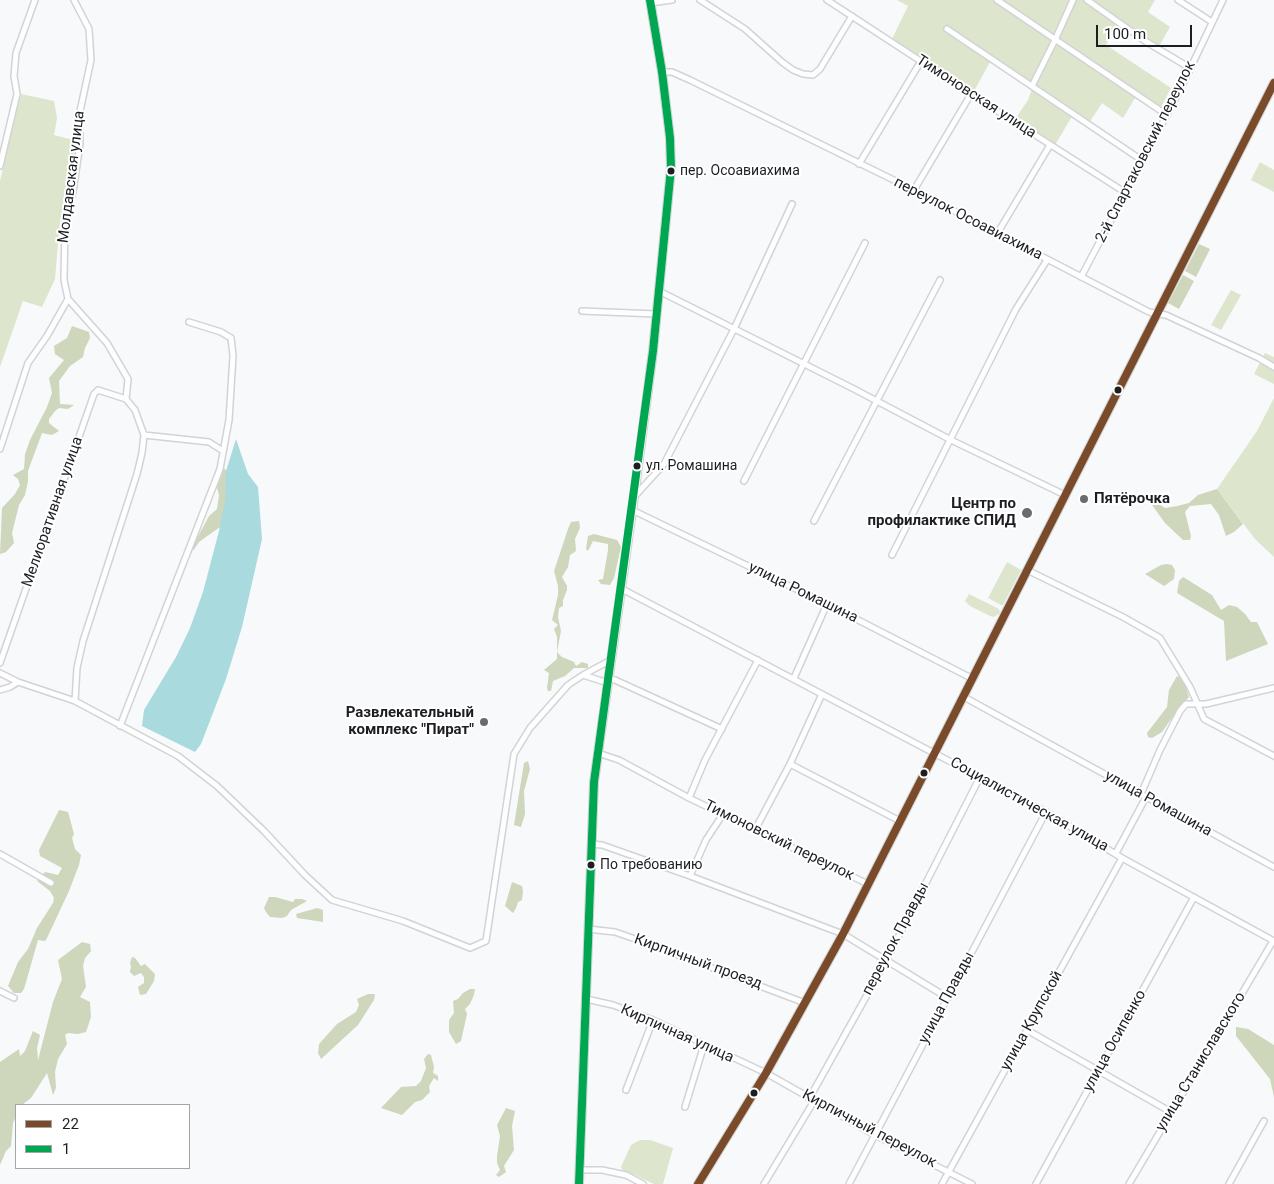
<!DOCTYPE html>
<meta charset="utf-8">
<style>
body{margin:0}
#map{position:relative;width:1274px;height:1184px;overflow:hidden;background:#f7f9fb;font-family:Roboto,sans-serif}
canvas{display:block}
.legend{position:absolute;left:15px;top:1104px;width:175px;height:65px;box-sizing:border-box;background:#fff;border:1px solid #a5a5a6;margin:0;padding:6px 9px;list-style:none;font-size:15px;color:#1d1e21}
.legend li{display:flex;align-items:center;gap:10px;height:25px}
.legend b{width:25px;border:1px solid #a5a5a6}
.scale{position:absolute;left:1096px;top:25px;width:96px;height:22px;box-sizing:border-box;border:2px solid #1d1e21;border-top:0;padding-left:6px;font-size:15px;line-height:18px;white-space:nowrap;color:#1d1e21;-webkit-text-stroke:4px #fff;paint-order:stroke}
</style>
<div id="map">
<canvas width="1274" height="1184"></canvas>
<ul class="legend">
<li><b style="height:6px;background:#7a4b2a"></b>22</li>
<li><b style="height:6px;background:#00a651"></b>1</li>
</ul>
<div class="scale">100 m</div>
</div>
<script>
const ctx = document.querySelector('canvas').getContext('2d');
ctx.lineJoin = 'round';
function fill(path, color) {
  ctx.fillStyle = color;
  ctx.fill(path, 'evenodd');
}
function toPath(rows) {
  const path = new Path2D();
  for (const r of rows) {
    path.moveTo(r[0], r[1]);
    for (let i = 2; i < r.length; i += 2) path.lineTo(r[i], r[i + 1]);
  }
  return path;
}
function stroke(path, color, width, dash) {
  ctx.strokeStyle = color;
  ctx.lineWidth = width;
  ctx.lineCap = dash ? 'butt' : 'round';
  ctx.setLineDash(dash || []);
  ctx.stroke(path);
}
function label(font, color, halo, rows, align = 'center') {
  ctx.font = font + ' Roboto,sans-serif';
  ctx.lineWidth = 4;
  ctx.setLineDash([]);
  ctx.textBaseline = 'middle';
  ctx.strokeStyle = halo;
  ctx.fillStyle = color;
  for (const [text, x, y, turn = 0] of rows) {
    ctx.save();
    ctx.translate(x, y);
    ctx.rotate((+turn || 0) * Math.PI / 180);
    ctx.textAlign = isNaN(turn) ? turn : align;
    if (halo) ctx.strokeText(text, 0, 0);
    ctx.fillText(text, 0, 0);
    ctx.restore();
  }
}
const green = toPath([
 [897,0,1155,0,1148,12,1170,27,1157,50,1117,23,1106,45,1171,88,1158,113,1135,98,1123,118,1102,103,1089,123,1074,113,1055,145,1016,118,1028,100,1032,89,990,62,974,91,892,39,908,6],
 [21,94,54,101,57,118,54,135,77,141,60,221,55,279,42,307,23,301,0,367,0,181],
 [1260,162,1274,170,1274,192,1251,180],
 [1231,290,1241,295,1221,330,1211,325],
 [1265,353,1274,357,1274,384,1254,374],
 [1274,398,1274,557,1255,539,1217,489,1257,431],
 [1007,562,1021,570,1003,605,1001,605,988,598],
 [969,594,999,609,1000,613,994,617,990,616,970,606,965,601],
 [640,1140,650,1140,673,1148,663,1184,654,1184,635,1175,623,1171,621,1167,631,1145]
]);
const forest = toPath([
 [1199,244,1210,249,1196,277,1185,271],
 [1183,275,1194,281,1179,309,1168,303],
 [72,326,89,332,90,338,85,348,83,357,70,366,59,381,60,404,74,405,68,409,59,408,55,411,49,419,49,423,59,431,52,435,42,433,28,471,28,481,25,495,19,505,12,533,14,543,6,552,0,554,2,508,15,494,20,485,18,479,13,475,24,469,25,454,30,440,47,407,52,393,49,378,64,360,55,354,54,346,67,338],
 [224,468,229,474,226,506,223,519,220,527,199,542,193,551,194,544,202,529,209,516,217,509,219,495,217,488],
 [1217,489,1243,524,1234,532,1226,536,1219,515,1211,504,1190,506,1185,512,1191,536,1190,540,1183,540,1165,523,1152,505,1152,500,1165,508,1177,506,1189,503,1198,495],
 [579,521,580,528,575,539,576,551,570,555,568,567,562,577,567,586,567,590,563,600,563,606,559,608,558,617,561,631,557,652,562,657,574,662,576,666,582,662,588,664,588,668,574,668,565,676,553,681,551,691,548,691,547,688,549,673,544,670,557,659,557,637,554,629,558,625,552,620,558,595,558,586,554,571,568,529,571,522],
 [594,534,617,540,621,547,614,578,610,585,601,584,598,580,603,579,608,550,608,544,593,541,588,551,586,549,588,536],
 [1167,564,1172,565,1175,570,1174,579,1164,586,1145,574,1161,565],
 [1183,577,1212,595,1221,610,1229,605,1237,607,1245,614,1251,622,1257,622,1268,644,1226,661,1224,621,1177,593,1179,581],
 [1177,676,1180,677,1185,683,1189,697,1179,708,1162,732,1152,738,1148,737,1147,733,1167,707,1169,690],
 [528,761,530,769,524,791,525,814,521,827,514,825,524,763],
 [59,810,68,812,74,834,72,838,75,849,81,855,79,865,69,891,47,938,45,941,38,940,24,989,21,993,14,993,8,986,18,962,28,949,37,928,53,903,54,898,50,891,37,881,45,872,58,875,62,868,40,856,39,850],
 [512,882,522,886,523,891,522,900,518,902,516,908,513,913,505,906],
 [269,897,275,897,293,902,295,899,302,899,307,901,291,910,287,916,282,918,270,917,266,912,264,908],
 [317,908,323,910,323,922,297,918,296,914],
 [82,942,90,944,91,951,85,958,83,966,86,987,80,997,90,1002,91,1017,86,1032,78,1034,68,1033,65,1035,67,1044,58,1059,55,1072,56,1088,53,1095,47,1073,31,1098,22,1105,16,1105,16,1116,13,1123,11,1146,6,1151,0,1165,0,1062,19,1049,20,1056,25,1051,33,1031,40,1035,37,1048,38,1060,53,1002,62,979,58,960],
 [132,957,135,958,141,966,145,964,155,974,154,981,146,994,140,995,138,987,144,983,144,977,141,973,134,976,130,972,131,967,130,963],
 [470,989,475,989,474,995,470,1004,465,1009,467,1014,461,1041,456,1044,449,1032,449,1020,454,1013,453,1001,458,999,463,993],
 [368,994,375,994,374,1000,358,1025,321,1059,318,1053,319,1044,337,1024,356,1012,359,1005,357,999],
 [1236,1027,1248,1029,1274,1045,1274,1097,1270,1079,1236,1036],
 [428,1054,431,1055,434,1067,433,1073,438,1076,438,1081,434,1078,429,1086,430,1092,422,1100,415,1102,402,1115,381,1108,401,1087,416,1086,421,1081,426,1068,424,1059],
 [506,1108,515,1111,512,1126,514,1150,504,1166,506,1172,499,1177,496,1175,500,1170,497,1163,497,1156,500,1136,497,1125]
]);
const water = toPath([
 [236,439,248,474,258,487,262,539,242,627,226,679,201,744,195,752,142,726,144,710,176,657,190,628,203,592,219,531,225,500,226,471]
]);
const street = toPath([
 [74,0,89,29,91,60,79,116,80,144,73,192,65,222,64,280,68,299,107,343,128,379,126,399,135,410,144,435,142,453,137,474,83,641,77,668,75,701],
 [700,0,745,29,782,62,793,70,803,74,813,75,820,69,852,16],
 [827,0,971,94,1126,193],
 [997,0,1167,115],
 [1087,0,1145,41,1190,68],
 [1178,0,1212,22],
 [650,3,672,0],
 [947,29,1143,161],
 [662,72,672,72,690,80,914,190,1149,312,1166,315,1259,358,1274,367],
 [1032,86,1055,40,1073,0],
 [859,164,921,61],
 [0,166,17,94,14,76,16,53,35,0],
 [914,190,971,94],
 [997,234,1050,145],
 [1081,277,1180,90,1223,0],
 [659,291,854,389,951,440,1065,495],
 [582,311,656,314],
 [144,435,209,442,223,451],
 [0,449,28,363,47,336,68,299],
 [744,481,865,243],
 [634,497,664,464,734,329,792,204],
 [632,510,827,604,973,679],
 [814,521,940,280],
 [892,555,1016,309,1047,260],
 [1027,570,1123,617,1160,638,1190,687,1204,719,1274,756],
 [622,589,1046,812,1122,858,1274,941],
 [0,663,94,394,98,390,126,399],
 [0,673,18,682],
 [583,675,608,683],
 [608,678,615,680,722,729],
 [794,678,827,604],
 [0,690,10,687,18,682,75,701,178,756,217,786,264,831,305,875,332,900,403,921,470,948,486,941,514,754,530,728,568,685,583,675,611,660],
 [964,697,1274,867],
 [120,726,220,469,229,420,233,356,231,338,221,332,189,322],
 [598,753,619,760,689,798,868,884],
 [790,764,900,821],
 [1141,794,1160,750,1180,711,1186,704,1206,704,1274,688],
 [689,798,705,760,758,660],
 [756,828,790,764,822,694],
 [591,844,602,845,690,876,843,934,948,998],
 [1116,853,1146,797],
 [0,854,51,883],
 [690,876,706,840,723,814],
 [588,929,615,932,638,940,805,1003],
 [0,991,14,998],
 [586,999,613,1005,653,1020,766,1073,875,1135,972,1184],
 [1027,1030,1171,1112],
 [626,1090,653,1020],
 [809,1099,886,961,980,777],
 [685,1107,704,1045],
 [580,1170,602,1170,626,1175,643,1184],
 [764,1184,814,1101],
 [849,1184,1046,812],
 [942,1184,1122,858],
 [1036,1184,1194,897],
 [1129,1184,1273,941],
 [1229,1184,1264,1121]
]);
const secondary = toPath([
 [579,1184,594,782,634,497,653,351,671,168,670,138,662,72,650,0],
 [698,1184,766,1073,843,934,1274,83]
]);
const bus1 = toPath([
 [698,1184,766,1073,843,934,1274,83]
]);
const bus2 = toPath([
 [579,1184,594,782,653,351,671,168,670,138,662,72,650,0]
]);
const markers = [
 [671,171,4.5,"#1d1e21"],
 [1118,390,4.5,"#1d1e21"],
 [637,466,4.5,"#1d1e21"],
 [1084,499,5,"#696b6d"],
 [1027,513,6,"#696b6d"],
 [484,722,5,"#696b6d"],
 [924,773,4.5,"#1d1e21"],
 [591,865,4.5,"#1d1e21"],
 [754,1093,4.5,"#1d1e21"]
];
const busNames = [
 ["пер. Осоавиахима",680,171],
 ["ул. Ромашина",646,466],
 ["По требованию",600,865]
];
const streetNames = [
 ["Тимоновская улица",976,97,33],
 ["2-й Спартаковский переулок",1146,152,-63],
 ["Молдавская улица",72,177,-83],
 ["переулок Осоавиахима",968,219,27],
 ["Мелиоративная улица",53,512,-71],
 ["улица Ромашина",803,593,26],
 ["улица Ромашина",1158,804,29],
 ["Социалистическая улица",1029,805,29],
 ["Тимоновский переулок",779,841,26],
 ["переулок Правды",896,939,-62],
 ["Кирпичный проезд",698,962,20],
 ["улица Правды",947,998,-62],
 ["улица Крупской",1032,1021,-61],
 ["Кирпичная улица",677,1034,24],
 ["улица Осипенко",1115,1041,-61],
 ["улица Станиславского",1201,1062,-59],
 ["Кирпичный переулок",869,1129,28]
];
const poiNames = [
 ["Пятёрочка",1094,499,"left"],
 ["Центр по",1016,504],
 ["профилактике СПИД",1016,521],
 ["Развлекательный",474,713],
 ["комплекс \"Пират\"",474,730]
];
fill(green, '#dde5cd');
fill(forest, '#ced6bb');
fill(water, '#a9dade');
stroke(street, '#d2d3d6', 8);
stroke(secondary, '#d2d3d6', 10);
stroke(street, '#fefefe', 5);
stroke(secondary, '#fefefe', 8);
stroke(bus1, '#7a4b2a', 8);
stroke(bus2, '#00a651', 8);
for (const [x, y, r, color] of markers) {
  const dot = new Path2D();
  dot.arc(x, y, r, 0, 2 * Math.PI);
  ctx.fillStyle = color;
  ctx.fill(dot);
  stroke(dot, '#fff', 2);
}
label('14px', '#1d1e21', '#fff', busNames, 'left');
label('15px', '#1d1e21', '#fff', streetNames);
label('bold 15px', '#1d1e21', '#fff', poiNames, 'right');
</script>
